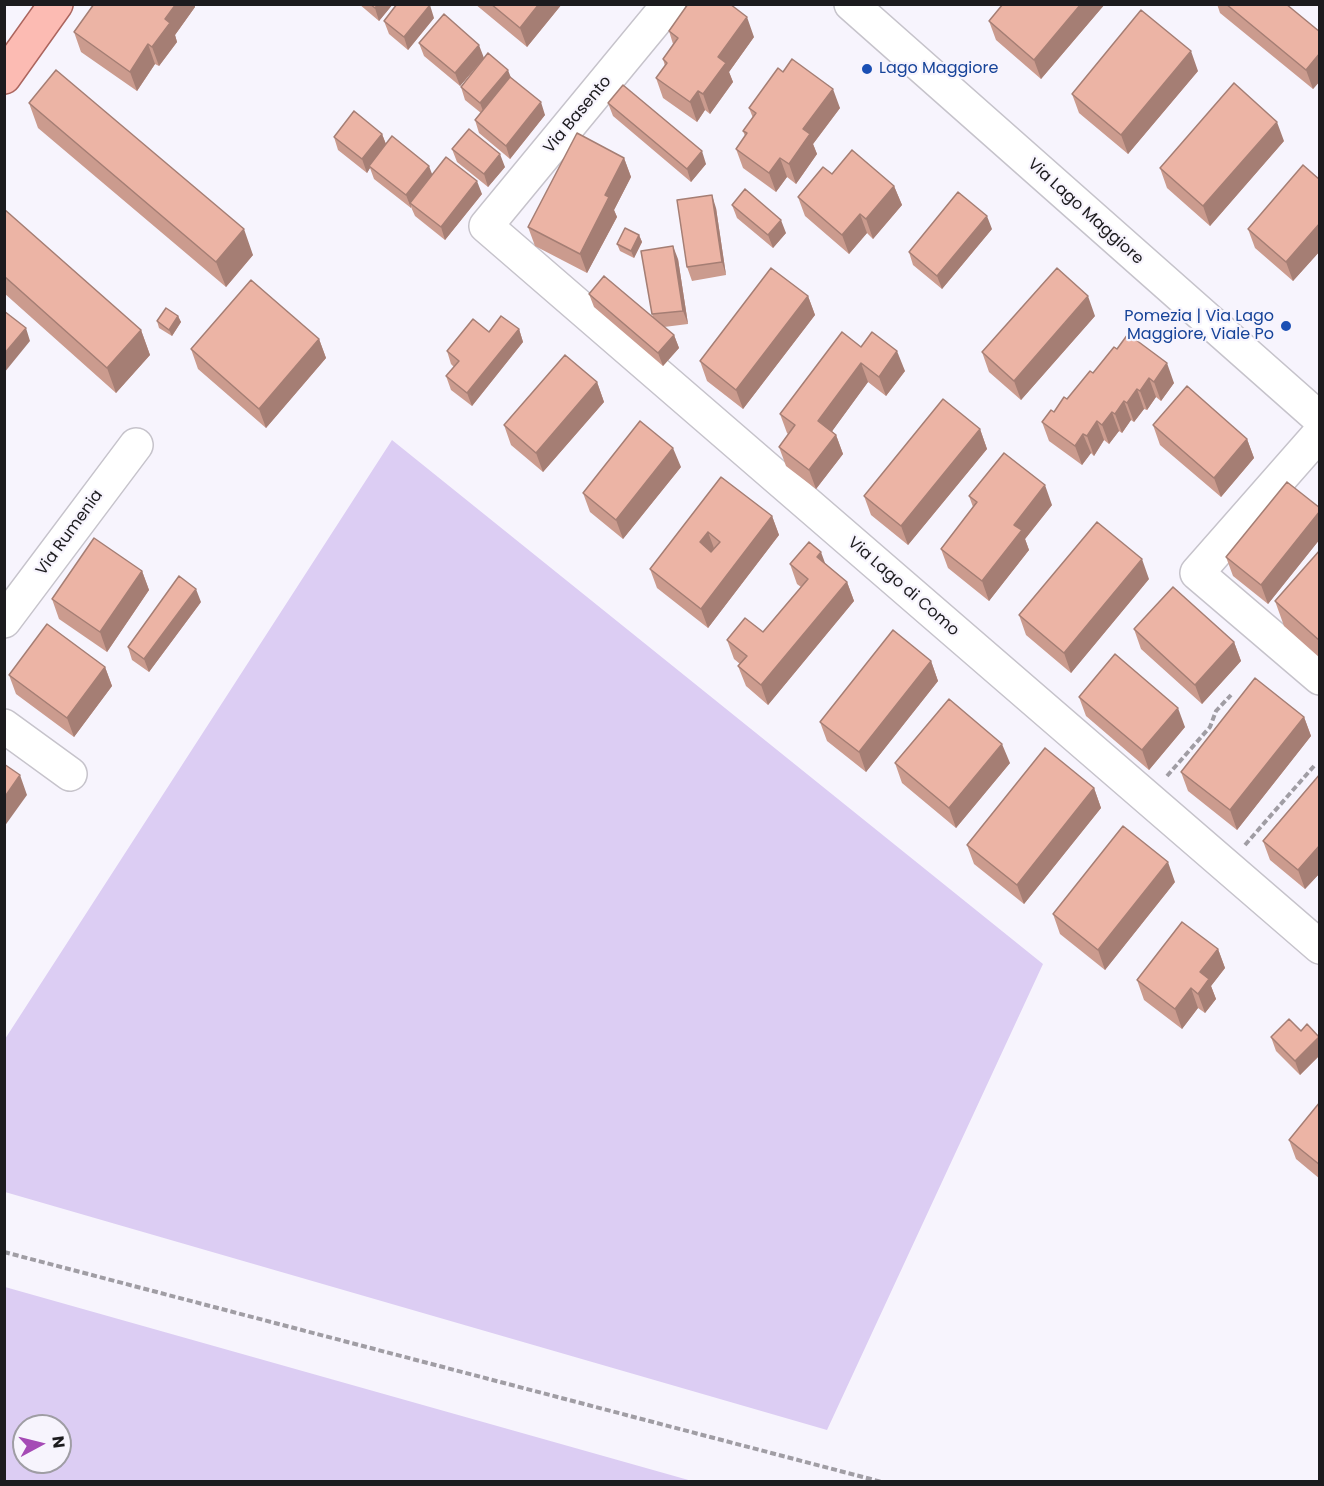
<!DOCTYPE html>
<style>
body{margin:0}
#map{position:relative;width:1324px;height:1486px;overflow:hidden;background:#f7f4fd;font-family:Poppins,sans-serif}
canvas{display:block}
.frame{position:absolute;inset:0;border:6px solid #1c1b1e;pointer-events:none}
.north{position:absolute;left:12px;top:1414px;width:60px;height:60px;box-sizing:border-box;background:#f7f4fd;border:2px solid #9f9da4;border-radius:50%;rotate:83deg;font-size:16px;font-weight:700;line-height:24px;text-align:center;color:#1c1b1e}
.north::after{content:'';display:block;margin:auto;width:21px;height:27px;background:#a54ab5;clip-path:polygon(50% 0,100% 100%,50% 72%,0 100%)}
</style>
<div id="map">
<canvas width="1324" height="1486"></canvas>
<div class="frame"></div>
<div class="north">N</div>
</div>
<script>
const ctx = document.querySelector('canvas').getContext('2d');
ctx.lineJoin = 'round';
function fill(path, color) {
  ctx.fillStyle = color;
  ctx.fill(path, 'evenodd');
}
function toPath(rows) {
  const path = new Path2D();
  for (const r of rows) {
    path.moveTo(r[0], r[1]);
    for (let i = 2; i < r.length; i += 2) path.lineTo(r[i], r[i + 1]);
  }
  return path;
}
function stroke(path, color, width, dash) {
  ctx.strokeStyle = color;
  ctx.lineWidth = width;
  ctx.lineCap = dash ? 'butt' : 'round';
  ctx.setLineDash(dash || []);
  ctx.stroke(path);
}
function label(font, color, halo, rows, align = 'center') {
  ctx.font = font + ' Poppins,sans-serif';
  ctx.lineWidth = 4.5;
  ctx.setLineDash([]);
  ctx.textBaseline = 'middle';
  ctx.strokeStyle = halo;
  ctx.fillStyle = color;
  for (const [text, x, y, turn = 0] of rows) {
    ctx.save();
    ctx.translate(x, y);
    ctx.rotate((+turn || 0) * Math.PI / 180);
    ctx.textAlign = isNaN(turn) ? turn : align;
    if (halo) ctx.strokeText(text, 0, 0);
    ctx.fillText(text, 0, 0);
    ctx.restore();
  }
}
const green = toPath([
 [392,440,1043,964,827,1430,5,1192,5,1039],
 [4,1287,5,1287,692,1481,5,1481],
 [24,1426,60,1426,60,1462,24,1462]
]);
const path = toPath([
 [1167,776,1210,727,1216,711,1231,695],
 [1245,845,1314,766],
 [4,1252,882,1482]
]);
const minor = toPath([
 [669,4,486,226,1320,947],
 [851,4,1320,419],
 [1320,433,1197,573,1320,678],
 [4,621,136,445],
 [4,726,70,774]
]);
const major = toPath([
 [4,77,56,4]
]);
const wall = toPath([
 [94,4,195,4,195,7,175,35,177,42,159,66,155,64,137,91,81,52,74,32],
 [359,4,393,4,379,21],
 [475,4,562,4,527,47],
 [1105,4,1041,79,996,40,989,21],
 [1217,4,1286,4,1320,32,1320,81,1313,89,1220,13],
 [434,18,408,50,389,34,384,21],
 [669,31,754,37,729,72,733,82,710,114,705,110,697,122,663,98,656,78,665,66,663,59,673,44],
 [419,43,484,58,511,78,545,115,510,159,479,133,475,120,481,113,465,100,461,87,483,59,460,86,424,56],
 [1198,71,1128,154,1079,113,1072,94],
 [783,72,840,108,813,144,817,154,796,184,787,177,776,192,743,168,736,149,745,136,743,131,753,118,749,108],
 [29,103,253,255,226,287,38,128],
 [608,103,706,164,691,182,613,116],
 [382,134,386,144,432,175,482,194,445,240,415,216,411,207,411,208,374,179,370,168,367,173,338,150,334,137],
 [1284,141,1210,226,1167,188,1160,168],
 [452,149,505,167,488,187,457,162],
 [624,158,631,177,614,210,617,217,587,273,535,246,528,227],
 [832,174,894,186,902,205,873,239,867,233,849,254,805,216,798,197],
 [1320,180,1320,251,1293,281,1255,248,1248,229],
 [732,205,786,233,773,248,737,218],
 [716,208,726,275,692,281,687,267],
 [4,209,141,330,150,355,116,393,4,293],
 [992,229,942,289,913,265,909,252],
 [639,235,642,242,634,258,620,251,617,244],
 [678,259,688,324,664,327,674,335,679,348,663,366,594,307,589,294,653,318,652,314],
 [808,296,815,315,743,409,707,381,700,361],
 [178,316,181,322,172,336,159,328,157,321],
 [1095,316,1021,400,989,372,982,352],
 [519,329,523,342,472,406,451,390,446,376,454,367,451,364,447,351,489,332],
 [319,339,326,358,266,428,198,369,191,349],
 [861,347,905,371,886,396,868,382,832,431,836,435,843,454,816,489,786,466,779,447,788,434,787,433,780,414],
 [1114,347,1174,383,1161,401,1156,397,1147,410,1144,409,1134,422,1131,420,1122,433,1119,431,1109,444,1104,440,1094,456,1091,453,1082,465,1049,441,1042,422,1054,412,1093,373],
 [597,382,604,402,543,472,511,445,504,425],
 [1153,425,1247,439,1254,458,1221,497,1160,445],
 [980,429,987,449,908,545,871,515,864,496],
 [681,467,623,539,590,512,583,493],
 [721,477,772,516,779,535,708,628,657,588,650,569],
 [969,496,1052,505,1025,539,1029,550,989,601,948,568,941,549,973,507],
 [1320,508,1320,539,1268,604,1233,576,1226,557],
 [1320,550,1320,658,1284,626,1275,601],
 [790,564,826,564,847,582,854,601,768,705,746,686,738,666,740,664,734,659,727,640,763,632,801,587,797,584],
 [142,571,149,590,107,652,59,619,52,599],
 [1149,579,1071,673,1026,635,1019,615],
 [201,602,149,672,132,660,128,647],
 [1134,629,1234,642,1241,661,1202,704,1141,649],
 [931,661,938,681,866,772,827,741,820,722],
 [105,667,112,686,74,737,16,694,9,675],
 [1079,697,1185,727,1149,770,1086,716],
 [1304,717,1311,736,1237,830,1188,791,1181,772],
 [895,763,1010,763,956,828,902,783],
 [1320,774,1320,873,1305,889,1270,860,1263,841],
 [1094,788,1101,808,1024,904,974,864,967,845],
 [1175,882,1105,970,1060,934,1053,914],
 [1218,949,1225,968,1211,986,1216,999,1205,1013,1198,1008,1182,1029,1144,1000,1137,980],
 [1301,1031,1320,1037,1320,1055,1300,1075,1276,1051,1271,1037],
 [1320,1102,1320,1179,1296,1159,1289,1140]
]);
const shadedWall = toPath([
 [176,4,195,4,195,7,175,35,177,42,159,66,152,47,165,19],
 [378,4,393,4,379,21,375,8],
 [539,4,562,4,527,47,520,28],
 [1081,4,1105,4,1041,79,1034,60],
 [430,5,434,18,408,50,404,37],
 [747,17,754,37,729,72,733,82,710,114,703,94,718,57],
 [148,44,155,64,137,91,130,72],
 [479,45,484,58,460,86,455,73],
 [1191,51,1198,71,1128,154,1121,135],
 [1320,53,1320,81,1313,89,1306,70],
 [508,70,513,83,485,116,480,103],
 [833,89,840,108,813,144,817,154,796,184,789,164,803,129],
 [698,91,705,110,697,122,690,102],
 [541,102,545,115,510,159,506,146],
 [1277,122,1284,141,1210,226,1203,206],
 [382,134,387,147,369,166,370,168,367,173,362,159],
 [702,151,706,164,691,182,687,169],
 [500,154,505,167,488,187,484,174],
 [624,158,631,177,614,210,617,217,587,273,580,254,605,195],
 [780,158,787,177,776,192,769,173],
 [429,166,434,179,410,203,411,207,411,208,406,195],
 [477,181,482,194,445,240,441,227],
 [894,186,902,205,873,239,866,219],
 [712,195,716,208,726,275,722,262],
 [860,214,867,233,849,254,842,235],
 [987,216,992,229,942,289,937,276],
 [781,220,786,233,773,248,768,235],
 [1320,223,1320,251,1293,281,1286,262],
 [244,229,253,255,226,287,216,262],
 [639,235,642,242,634,258,631,251],
 [673,246,678,259,688,324,683,311],
 [808,296,815,315,743,409,736,390],
 [1088,296,1095,316,1021,400,1014,381],
 [178,316,181,322,172,336,169,330],
 [26,328,30,341,4,373,4,354],
 [519,329,523,342,472,406,467,393],
 [141,330,150,355,116,393,107,368],
 [674,335,679,348,663,366,658,353],
 [319,339,326,358,266,428,259,409],
 [897,351,905,371,886,396,879,377],
 [861,363,868,382,825,441,818,421],
 [1167,363,1174,383,1161,401,1154,382],
 [1149,378,1156,397,1147,410,1140,391],
 [597,382,604,402,543,472,536,453],
 [1137,389,1144,409,1134,422,1127,403],
 [1124,401,1131,420,1122,433,1115,414],
 [1112,412,1119,431,1109,444,1102,425],
 [1097,421,1104,440,1094,456,1087,436],
 [980,429,987,449,908,545,901,526],
 [1083,434,1091,453,1082,465,1075,446],
 [836,435,843,454,816,489,809,470],
 [1247,439,1254,458,1221,497,1214,478],
 [673,448,681,467,623,539,616,520],
 [1045,485,1052,505,1025,539,1029,550,989,601,982,581,1014,525],
 [1320,511,1320,539,1268,604,1261,585],
 [772,516,779,535,708,628,701,609],
 [708,532,715,551,707,561,700,542],
 [821,552,828,571,817,557],
 [1142,559,1149,579,1071,673,1064,653],
 [142,571,149,590,107,652,100,632],
 [847,582,854,601,768,705,761,685],
 [196,589,201,602,149,672,144,659],
 [1234,642,1241,661,1202,704,1195,685],
 [931,661,938,681,866,772,859,752],
 [105,667,112,686,74,737,67,718],
 [1178,708,1185,727,1149,770,1142,750],
 [1304,717,1311,736,1237,830,1230,810],
 [1002,744,1010,763,956,828,949,808],
 [20,775,27,795,4,827,4,798],
 [1094,788,1101,808,1024,904,1017,885],
 [1320,845,1320,873,1305,889,1298,870],
 [1168,862,1175,882,1105,970,1098,950],
 [1218,949,1225,968,1211,986,1216,999,1205,1013,1198,994,1200,972],
 [1191,988,1198,1008,1182,1029,1175,1009],
 [1319,1037,1320,1055,1300,1075,1295,1061]
]);
const building = toPath([
 [94,4,176,4,165,19,170,23,152,47,148,44,130,72,74,32,94,4],
 [370,4,378,4,375,8,370,4],
 [397,4,430,5,404,37,384,21,397,4],
 [491,4,539,4,520,28,491,4],
 [688,4,730,4,747,17,718,57,726,63,703,94,698,91,690,102,656,78,667,63,663,59,678,38,669,31,688,4],
 [1003,4,1081,4,1034,60,989,21,1003,4],
 [1226,4,1286,4,1320,32,1320,53,1306,70,1226,4],
 [1141,10,1191,51,1121,135,1072,94,1141,10],
 [444,14,479,45,455,73,419,43,444,14],
 [488,53,508,70,480,103,461,87,488,53],
 [792,59,833,89,803,129,810,134,789,164,780,158,769,173,736,149,747,133,743,131,756,113,749,108,778,68,783,72,792,59],
 [56,70,244,229,216,262,29,103,56,70],
 [510,77,541,102,506,146,475,120,510,77],
 [1234,83,1277,122,1203,206,1160,168,1234,83],
 [623,85,702,151,687,169,608,103,623,85],
 [354,111,382,134,362,159,334,137,354,111],
 [469,129,500,154,484,174,452,149,469,129],
 [577,133,624,158,605,195,609,197,580,254,528,227,577,133],
 [392,136,429,166,406,195,369,166,392,136],
 [852,150,894,186,866,219,860,214,842,235,798,197,823,167,832,174,852,150],
 [446,157,477,181,441,227,410,203,446,157],
 [1303,165,1320,180,1320,223,1286,262,1248,229,1303,165],
 [745,189,781,220,768,235,732,205,745,189],
 [958,192,987,216,937,276,909,252,958,192],
 [712,195,722,262,687,267,677,200,712,195],
 [4,209,141,330,107,368,4,276,4,209],
 [625,228,639,235,631,251,617,244,625,228],
 [673,246,683,311,652,314,641,251,673,246],
 [771,268,808,296,736,390,700,361,771,268],
 [1057,268,1088,296,1014,381,982,352,1057,268],
 [604,276,674,335,658,353,589,294,604,276],
 [251,280,319,339,259,409,191,349,251,280],
 [166,308,178,316,169,330,157,321,166,308],
 [4,311,26,328,4,354,4,311],
 [501,316,519,329,467,393,446,376,459,361,447,351,473,319,489,332,501,316],
 [842,332,861,347,872,332,897,351,879,377,861,363,818,421,836,435,809,470,779,447,795,425,780,414,842,332],
 [1128,334,1167,363,1154,382,1149,378,1140,391,1137,389,1127,403,1124,401,1115,414,1112,412,1102,425,1097,421,1087,436,1083,434,1075,446,1042,422,1051,410,1054,412,1064,397,1067,399,1090,371,1093,373,1114,347,1117,349,1128,334],
 [565,355,597,382,536,453,504,425,565,355],
 [1187,386,1247,439,1214,478,1153,425,1187,386],
 [943,399,980,429,901,526,864,496,943,399],
 [640,421,673,448,616,520,583,493,640,421],
 [1004,453,1045,485,1014,525,1022,530,982,581,941,549,977,502,969,496,1004,453],
 [721,477,772,516,701,609,650,569,721,477],
 [708,532,720,542,711,552,700,542,708,532],
 [1287,482,1320,508,1320,511,1261,585,1226,557,1287,482],
 [1097,522,1142,559,1064,653,1019,615,1097,522],
 [94,538,142,571,100,632,52,599,94,538],
 [809,542,821,552,817,557,847,582,761,685,738,666,747,656,727,640,745,618,763,632,808,579,790,564,809,542],
 [1320,550,1320,641,1275,601,1320,550],
 [179,576,196,589,144,659,128,647,179,576],
 [1173,587,1234,642,1195,685,1134,629,1173,587],
 [47,624,105,667,67,718,9,675,47,624],
 [893,630,931,661,859,752,820,722,893,630],
 [1115,654,1178,708,1142,750,1079,697,1115,654],
 [1255,678,1304,717,1230,810,1181,772,1255,678],
 [949,699,1002,744,949,808,895,763,949,699],
 [1045,748,1094,788,1017,885,967,845,1045,748],
 [4,764,20,775,4,798,4,764],
 [1320,774,1320,845,1298,870,1263,841,1320,774],
 [1123,826,1168,862,1098,950,1053,914,1123,826],
 [1182,922,1218,949,1200,972,1209,979,1198,994,1191,988,1175,1009,1137,980,1182,922],
 [1289,1019,1301,1031,1307,1024,1319,1037,1295,1061,1271,1037,1289,1019],
 [1320,1102,1320,1165,1289,1140,1320,1102]
]);
const markers = [
 [867,69,6,"#1a4fb4"],
 [1286,326,6,"#1a4fb4"]
];
const transitNames = [
 ["Lago Maggiore",879,69],
 ["Pomezia | Via Lago",1274,317,"right"],
 ["Maggiore, Viale Po",1274,335,"right"]
];
const streetNames = [
 ["Via Basento",578,115,-50],
 ["Via Lago Maggiore",1085,212,42],
 ["Via Rumenia",70,533,-54],
 ["Via Lago di Como",903,587,41]
];
fill(green, '#dccdf3');
stroke(minor, '#c6c3cb', 36);
stroke(major, '#ac655e', 36);
stroke(path, '#a09da4', 4, [6, 3]);
stroke(minor, '#fff', 33);
stroke(major, '#fcbbb3', 33);
fill(wall, '#cb9b8e');
fill(shadedWall, '#a57e74');
fill(building, '#ecb4a5');
stroke(building, '#a57e74', 1.5);
for (const [x, y, r, color] of markers) {
  const dot = new Path2D();
  dot.arc(x, y, r, 0, 2 * Math.PI);
  ctx.fillStyle = color;
  ctx.fill(dot);
  stroke(dot, '#f7f4fd', 2);
}
label('16px', '#164399', '#f7f4fd', transitNames, 'left');
label('16px', '#1c1b1e', '#f7f4fd', streetNames);
</script>
